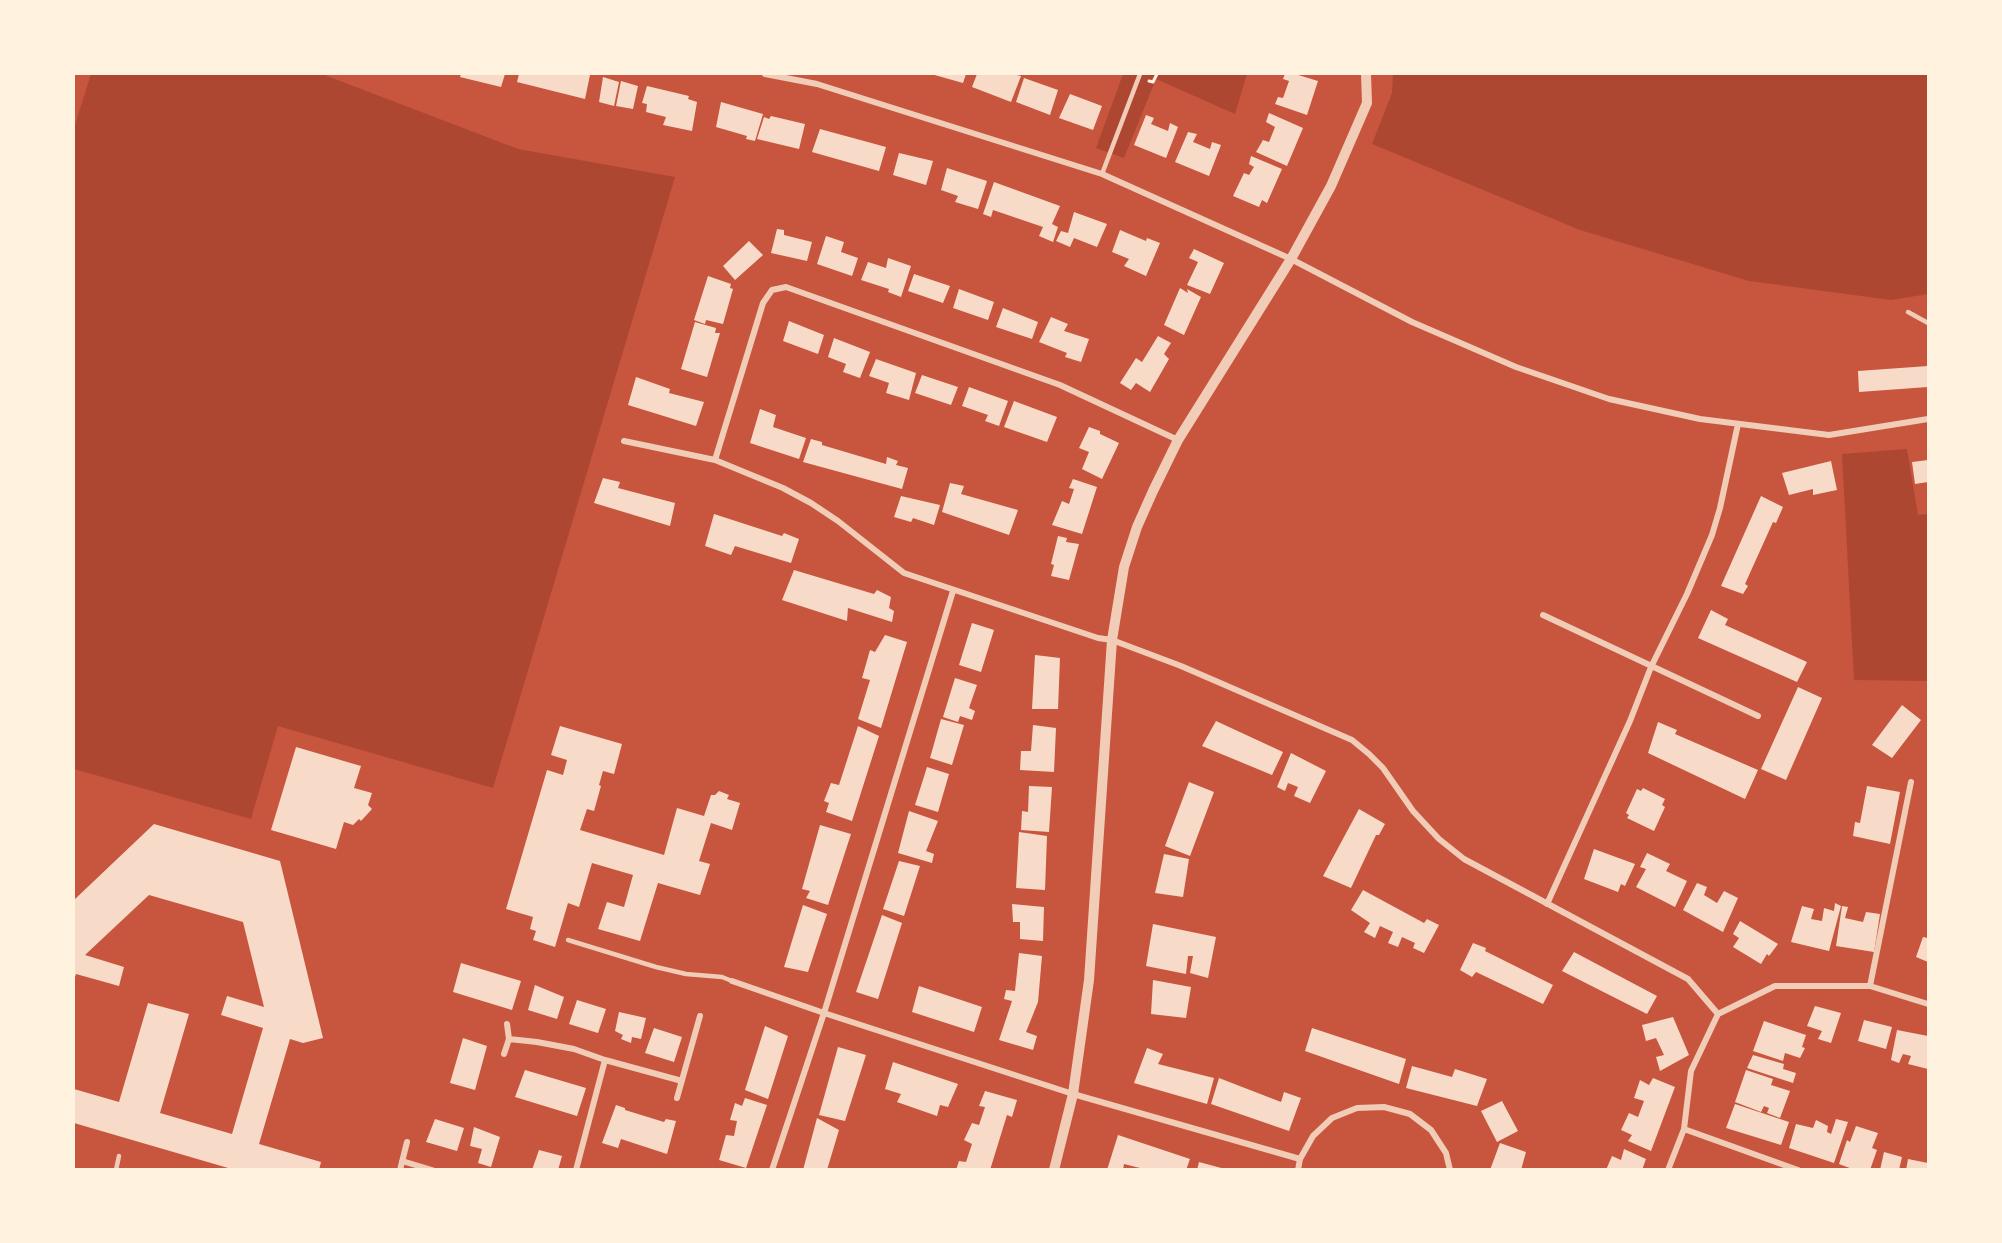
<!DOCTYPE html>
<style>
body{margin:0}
#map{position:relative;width:2002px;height:1243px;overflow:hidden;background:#c8553d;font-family:"Nunito Sans",sans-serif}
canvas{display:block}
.frame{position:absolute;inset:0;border:75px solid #fff3e0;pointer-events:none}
</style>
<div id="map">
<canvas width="2002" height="1243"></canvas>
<div class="frame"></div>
</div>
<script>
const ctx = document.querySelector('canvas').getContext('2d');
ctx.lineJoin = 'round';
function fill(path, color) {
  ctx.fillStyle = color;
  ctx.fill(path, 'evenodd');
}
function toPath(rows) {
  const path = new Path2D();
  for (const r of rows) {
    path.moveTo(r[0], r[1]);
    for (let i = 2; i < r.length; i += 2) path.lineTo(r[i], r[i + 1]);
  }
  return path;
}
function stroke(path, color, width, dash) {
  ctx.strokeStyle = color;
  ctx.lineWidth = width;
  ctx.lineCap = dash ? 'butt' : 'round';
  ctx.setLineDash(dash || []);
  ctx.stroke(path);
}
const green = toPath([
 [91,74,322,74,518,149,675,177,493,788,278,726,251,819,74,769,74,128],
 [1123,74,1247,74,1235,114,1156,79,1124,158,1096,148],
 [1393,74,1928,74,1928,294,1891,300,1749,281,1580,230,1372,144,1392,93],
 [1907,449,1918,515,1928,514,1928,681,1854,680,1842,454]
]);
const building = toPath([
 [461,74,505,74,501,87,460,77],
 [519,74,584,74,590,75,585,99,517,82],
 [931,74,966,74,963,83],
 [977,74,1012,74,1021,76,1011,102,972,87],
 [1285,74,1295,74,1318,81,1307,115,1275,104,1278,97,1283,98,1289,81,1283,79],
 [603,77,619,82,614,106,599,102],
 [1024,78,1058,90,1050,115,1016,102],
 [621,81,638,86,633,109,616,106],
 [647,86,689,96,688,99,697,102,692,131,663,125,666,117,646,112,647,104,642,103],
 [1070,94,1102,106,1093,130,1059,118],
 [721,102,763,114,755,141,746,139,747,136,716,127],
 [1269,113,1303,128,1287,166,1256,152,1263,140,1269,142,1275,127,1266,122],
 [1146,115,1154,118,1151,124,1168,131,1170,123,1178,127,1166,158,1134,145],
 [771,116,805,124,799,149,757,139,764,117,769,119],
 [820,129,886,147,879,171,812,152],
 [1188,132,1197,134,1193,142,1210,149,1212,142,1221,145,1209,176,1175,162],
 [899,153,933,161,926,185,893,175],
 [1251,156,1282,169,1267,203,1262,200,1259,207,1233,196,1244,173,1249,175,1254,167,1249,164],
 [947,168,987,181,978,209,955,202,958,196,941,190],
 [994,182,1060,206,1052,224,1058,227,1053,242,1039,236,1043,227,993,210,991,217,983,214],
 [1074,212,1107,224,1097,247,1074,238,1070,247,1056,241,1061,231,1068,233],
 [777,229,784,230,784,235,812,242,807,261,771,253],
 [1120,230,1146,241,1147,238,1160,243,1146,276,1124,266,1129,259,1112,252],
 [826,236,844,242,841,252,858,258,852,276,817,264],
 [749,241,763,255,735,280,723,266],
 [1194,249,1224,263,1210,294,1187,285,1198,262,1189,258],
 [888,258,911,266,901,297,888,292,889,289,861,280,868,262,886,268],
 [914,274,950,286,943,303,908,291],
 [708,276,731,284,730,288,733,289,723,324,706,320,705,324,694,320],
 [1180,288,1188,293,1187,289,1201,297,1184,335,1164,325],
 [959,289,994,302,988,320,953,308],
 [1003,308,1038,322,1032,339,996,327],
 [1051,317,1068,324,1064,331,1089,339,1081,362,1065,357,1067,353,1039,342],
 [789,321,824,335,818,354,783,341],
 [695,322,716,328,715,333,720,333,707,377,681,369],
 [1158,336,1171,343,1164,354,1169,359,1150,392,1136,383,1131,390,1120,383,1136,358,1142,362],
 [834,338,870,352,860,378,843,372,846,364,828,357],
 [876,359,916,373,909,400,886,393,889,383,869,376],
 [1928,366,1928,387,1859,392,1858,371],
 [922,375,958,387,951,405,915,393],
 [636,377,670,389,669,393,704,402,696,426,628,405],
 [969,387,1008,401,999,426,985,421,988,415,962,406],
 [1014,401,1057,417,1047,442,1004,427],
 [760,409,776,415,773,427,806,438,799,459,750,443],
 [1089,427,1100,431,1100,434,1119,443,1102,479,1082,469,1089,452,1079,448],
 [811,439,822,442,822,445,886,464,887,457,898,461,896,465,908,468,902,489,803,462],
 [1928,460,1928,482,1915,484,1912,462],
 [1831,461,1837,490,1813,495,1813,489,1789,495,1782,473],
 [603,478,620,482,618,488,675,503,670,526,594,503],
 [1073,479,1097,487,1082,534,1052,525,1062,501,1069,504,1074,489,1069,488],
 [950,483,964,486,961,494,1018,510,1009,535,942,512],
 [901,496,940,505,934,525,913,518,911,522,894,517],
 [1761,496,1783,507,1776,523,1773,522,1745,584,1748,586,1743,594,1721,586],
 [714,514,782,536,784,533,799,539,791,563,735,546,731,555,705,546],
 [1058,536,1067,538,1066,542,1079,544,1069,580,1051,576,1054,565,1051,564],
 [794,570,874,594,877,590,891,597,889,608,894,611,892,622,848,608,847,621,782,600],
 [1711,610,1728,619,1725,625,1807,662,1797,682,1698,638],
 [972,623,994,630,981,672,959,665],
 [885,635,907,642,881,728,858,719,870,680,862,678,870,650,875,652],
 [1035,655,1060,658,1058,709,1032,709],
 [955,678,977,685,969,708,975,711,972,720,960,716,958,722,943,717],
 [1798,687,1822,698,1786,780,1761,769],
 [1902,705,1921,720,1892,758,1872,745],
 [941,719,964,725,952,765,930,758],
 [1216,721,1283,752,1272,775,1202,746],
 [1658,722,1677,730,1675,734,1758,770,1745,799,1648,753],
 [1033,725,1056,728,1054,772,1020,770,1021,751,1031,751],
 [560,726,622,744,614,774,603,771,599,785,601,786,594,811,587,809,580,830,664,855,677,808,704,816,711,795,715,795,719,791,729,795,727,799,740,803,732,830,711,823,699,861,710,864,700,895,658,883,640,941,598,929,607,902,624,907,633,875,592,863,579,907,568,903,555,947,533,940,536,931,530,929,533,917,506,909,547,770,563,775,567,760,551,755],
 [858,726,879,736,852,821,826,812,829,803,824,801,831,783,839,785],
 [296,747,361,766,354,788,372,793,368,805,372,809,361,821,359,819,353,825,344,822,336,849,271,830],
 [1291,753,1326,771,1310,803,1294,796,1298,787,1288,783,1285,791,1277,787],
 [927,767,949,774,938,812,915,805],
 [1189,782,1214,792,1190,856,1165,846],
 [1029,786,1052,787,1049,832,1021,830,1022,811,1028,812],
 [1867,786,1900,792,1890,844,1853,836,1855,822,1860,823],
 [1643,788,1665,799,1662,805,1665,807,1654,831,1627,818,1629,815,1626,813,1637,789,1641,791],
 [1359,809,1385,824,1379,835,1376,835,1351,888,1323,876],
 [909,811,938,821,926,851,934,854,932,863,898,853],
 [154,824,280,861,323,1038,303,1043,290,1039,259,1144,321,1162,319,1170,235,1170,74,1123,74,1089,119,1102,148,1003,189,1014,160,1113,232,1134,263,1028,221,1015,227,996,264,1007,243,922,149,895,85,955,124,967,119,986,76,974,74,980,74,900],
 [820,825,851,834,828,905,806,898,810,891,802,889],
 [1019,832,1047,836,1045,890,1016,888],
 [1594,849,1635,864,1625,886,1621,884,1618,892,1584,879],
 [1647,853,1670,864,1666,871,1687,881,1675,907,1636,887,1646,869,1640,867],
 [1164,854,1189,859,1183,897,1155,893],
 [899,861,920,866,904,916,883,909],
 [1697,883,1707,887,1704,895,1717,903,1724,891,1738,898,1723,932,1683,910],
 [1363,890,1424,923,1427,919,1439,925,1424,953,1413,948,1415,943,1402,937,1398,947,1388,943,1393,932,1380,926,1375,938,1364,932,1370,923,1351,910],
 [1835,903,1841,906,1829,951,1791,942,1802,906,1814,909,1811,919,1822,921,1824,908,1834,911],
 [1012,904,1044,907,1043,941,1020,939,1020,922,1013,922],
 [803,905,827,914,808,972,784,967],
 [1842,906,1848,907,1845,918,1863,922,1866,912,1880,914,1874,952,1836,946],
 [882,915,902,923,878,999,856,992],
 [1740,921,1778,944,1769,956,1767,954,1761,964,1733,947,1739,938,1733,934],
 [1153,924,1216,937,1208,978,1190,973,1193,956,1188,956,1186,974,1146,966],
 [1923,937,1928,938,1928,962,1916,957],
 [1473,943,1486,948,1485,951,1553,985,1543,1004,1476,972,1472,977,1460,970],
 [1574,952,1657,996,1647,1014,1562,971],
 [1019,953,1042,956,1038,1002,1026,1032,1037,1036,1033,1050,999,1040,1012,1001,1004,999,1006,990,1015,991],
 [461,963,521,981,512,1010,453,992],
 [1153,980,1191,987,1186,1018,1151,1014],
 [535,985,564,997,557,1019,528,1010],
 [919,986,982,1007,974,1032,912,1012],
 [577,1000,606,1009,598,1033,569,1024],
 [1815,1006,1841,1013,1831,1043,1818,1039,1822,1031,1807,1026],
 [619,1012,646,1018,641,1039,632,1037,631,1043,621,1039,623,1035,615,1031],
 [1673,1017,1689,1055,1660,1071,1656,1057,1664,1055,1656,1038,1646,1041,1642,1025],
 [1864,1020,1892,1027,1886,1049,1858,1041],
 [1764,1021,1806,1035,1802,1047,1805,1048,1800,1058,1785,1053,1783,1061,1753,1051],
 [765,1026,788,1036,768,1099,745,1090],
 [654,1028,682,1037,674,1062,645,1053],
 [1312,1028,1406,1059,1399,1084,1305,1051],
 [1897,1030,1928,1036,1928,1069,1908,1064,1911,1056,1903,1054,1899,1063,1891,1060],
 [463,1038,487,1046,475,1090,450,1083],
 [838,1047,866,1055,845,1121,819,1115],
 [1147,1048,1163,1054,1158,1064,1214,1078,1207,1104,1134,1083],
 [1753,1055,1784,1064,1783,1069,1796,1073,1793,1083,1747,1068],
 [893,1062,958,1084,948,1107,940,1105,937,1116,897,1102,901,1094,885,1089],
 [1412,1066,1452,1077,1455,1069,1487,1079,1477,1106,1406,1088],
 [525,1070,586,1088,577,1116,515,1097],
 [1746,1070,1773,1079,1771,1085,1790,1091,1780,1118,1767,1113,1769,1108,1764,1106,1761,1112,1735,1102],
 [1219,1078,1281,1102,1284,1092,1301,1098,1289,1131,1211,1104],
 [1653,1078,1675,1087,1651,1151,1628,1141,1632,1135,1621,1130,1629,1113,1638,1117,1644,1101,1634,1098,1640,1080,1649,1085],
 [985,1091,1017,1100,1012,1117,1007,1115,990,1170,956,1170,959,1161,966,1162,972,1144,964,1140,972,1123,979,1125,985,1107,979,1106],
 [745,1098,767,1105,746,1168,719,1160,726,1135,734,1136,737,1121,730,1120,735,1103,742,1106],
 [1502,1101,1518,1131,1497,1142,1481,1111],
 [1735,1104,1789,1122,1781,1145,1726,1128],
 [616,1105,625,1108,625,1110,664,1122,666,1119,676,1121,667,1154,621,1139,618,1148,602,1143],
 [817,1118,839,1130,827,1170,803,1170],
 [435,1119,464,1128,457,1151,426,1142],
 [1836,1119,1848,1122,1834,1163,1789,1148,1796,1124,1813,1128,1816,1120,1828,1126,1827,1132,1831,1134],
 [1856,1126,1878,1133,1872,1148,1877,1150,1870,1170,1855,1170,1839,1164,1847,1140,1850,1142],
 [474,1127,500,1137,491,1167,478,1163,482,1149,470,1146],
 [1118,1135,1190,1159,1186,1170,1139,1170,1140,1168,1124,1164,1123,1170,1107,1170],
 [1500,1143,1526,1152,1521,1170,1490,1170],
 [1624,1149,1646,1159,1642,1170,1606,1170,1612,1156,1621,1160],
 [539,1150,562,1156,558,1170,532,1170],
 [1884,1152,1902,1157,1899,1170,1880,1170],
 [1908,1159,1928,1163,1928,1170,1906,1170],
 [1199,1162,1225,1169,1225,1170,1197,1170]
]);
const path = toPath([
 [1149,81,1153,82,1157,74]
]);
const service = toPath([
 [1102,174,1140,74],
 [1908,312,1928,323],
 [568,940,656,967,686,974,722,977,732,981],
 [116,1170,119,1156]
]);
const minor = toPath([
 [765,74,817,84,1102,174,1291,259,1412,322,1516,367,1609,399,1700,419,1829,435,1928,419],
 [624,441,715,460,783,488,811,503,838,521,904,573,1098,638,1112,640,1181,666,1352,740,1369,754,1383,768,1413,811,1439,839,1464,859,1688,979,1718,1014,1691,1071,1684,1129,1668,1170],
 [715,460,763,303,772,290,786,287,1060,385,1178,440],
 [1543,615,1758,716],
 [1547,904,1630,721,1651,667,1687,594,1712,535,1720,508,1738,424],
 [732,981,824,1013,1073,1094,1300,1159],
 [1870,986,1911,782],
 [1718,1014,1775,986,1870,986,1928,1004],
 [509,1039,537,1042,574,1049,605,1060,682,1081],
 [504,1054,509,1039,507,1024],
 [677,1098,700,1016],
 [1684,1129,1798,1170],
 [402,1161,432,1170],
 [400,1170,407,1142],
 [576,1170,605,1060],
 [772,1170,824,1013,953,591],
 [1298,1170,1300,1159,1313,1136,1332,1118,1357,1108,1384,1107,1410,1114,1431,1130,1446,1153,1450,1170]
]);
const tertiary = toPath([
 [1054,1170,1073,1094,1089,980,1112,640,1124,567,1137,527,1153,491,1178,440,1291,259,1331,186,1367,103,1366,74]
]);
fill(green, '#ae4732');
fill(building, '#f7dbc8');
stroke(path, '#fff3e0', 3);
stroke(service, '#f1ccb7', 4.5);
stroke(minor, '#f1ccb7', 6);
stroke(tertiary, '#f1ccb7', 10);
</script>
